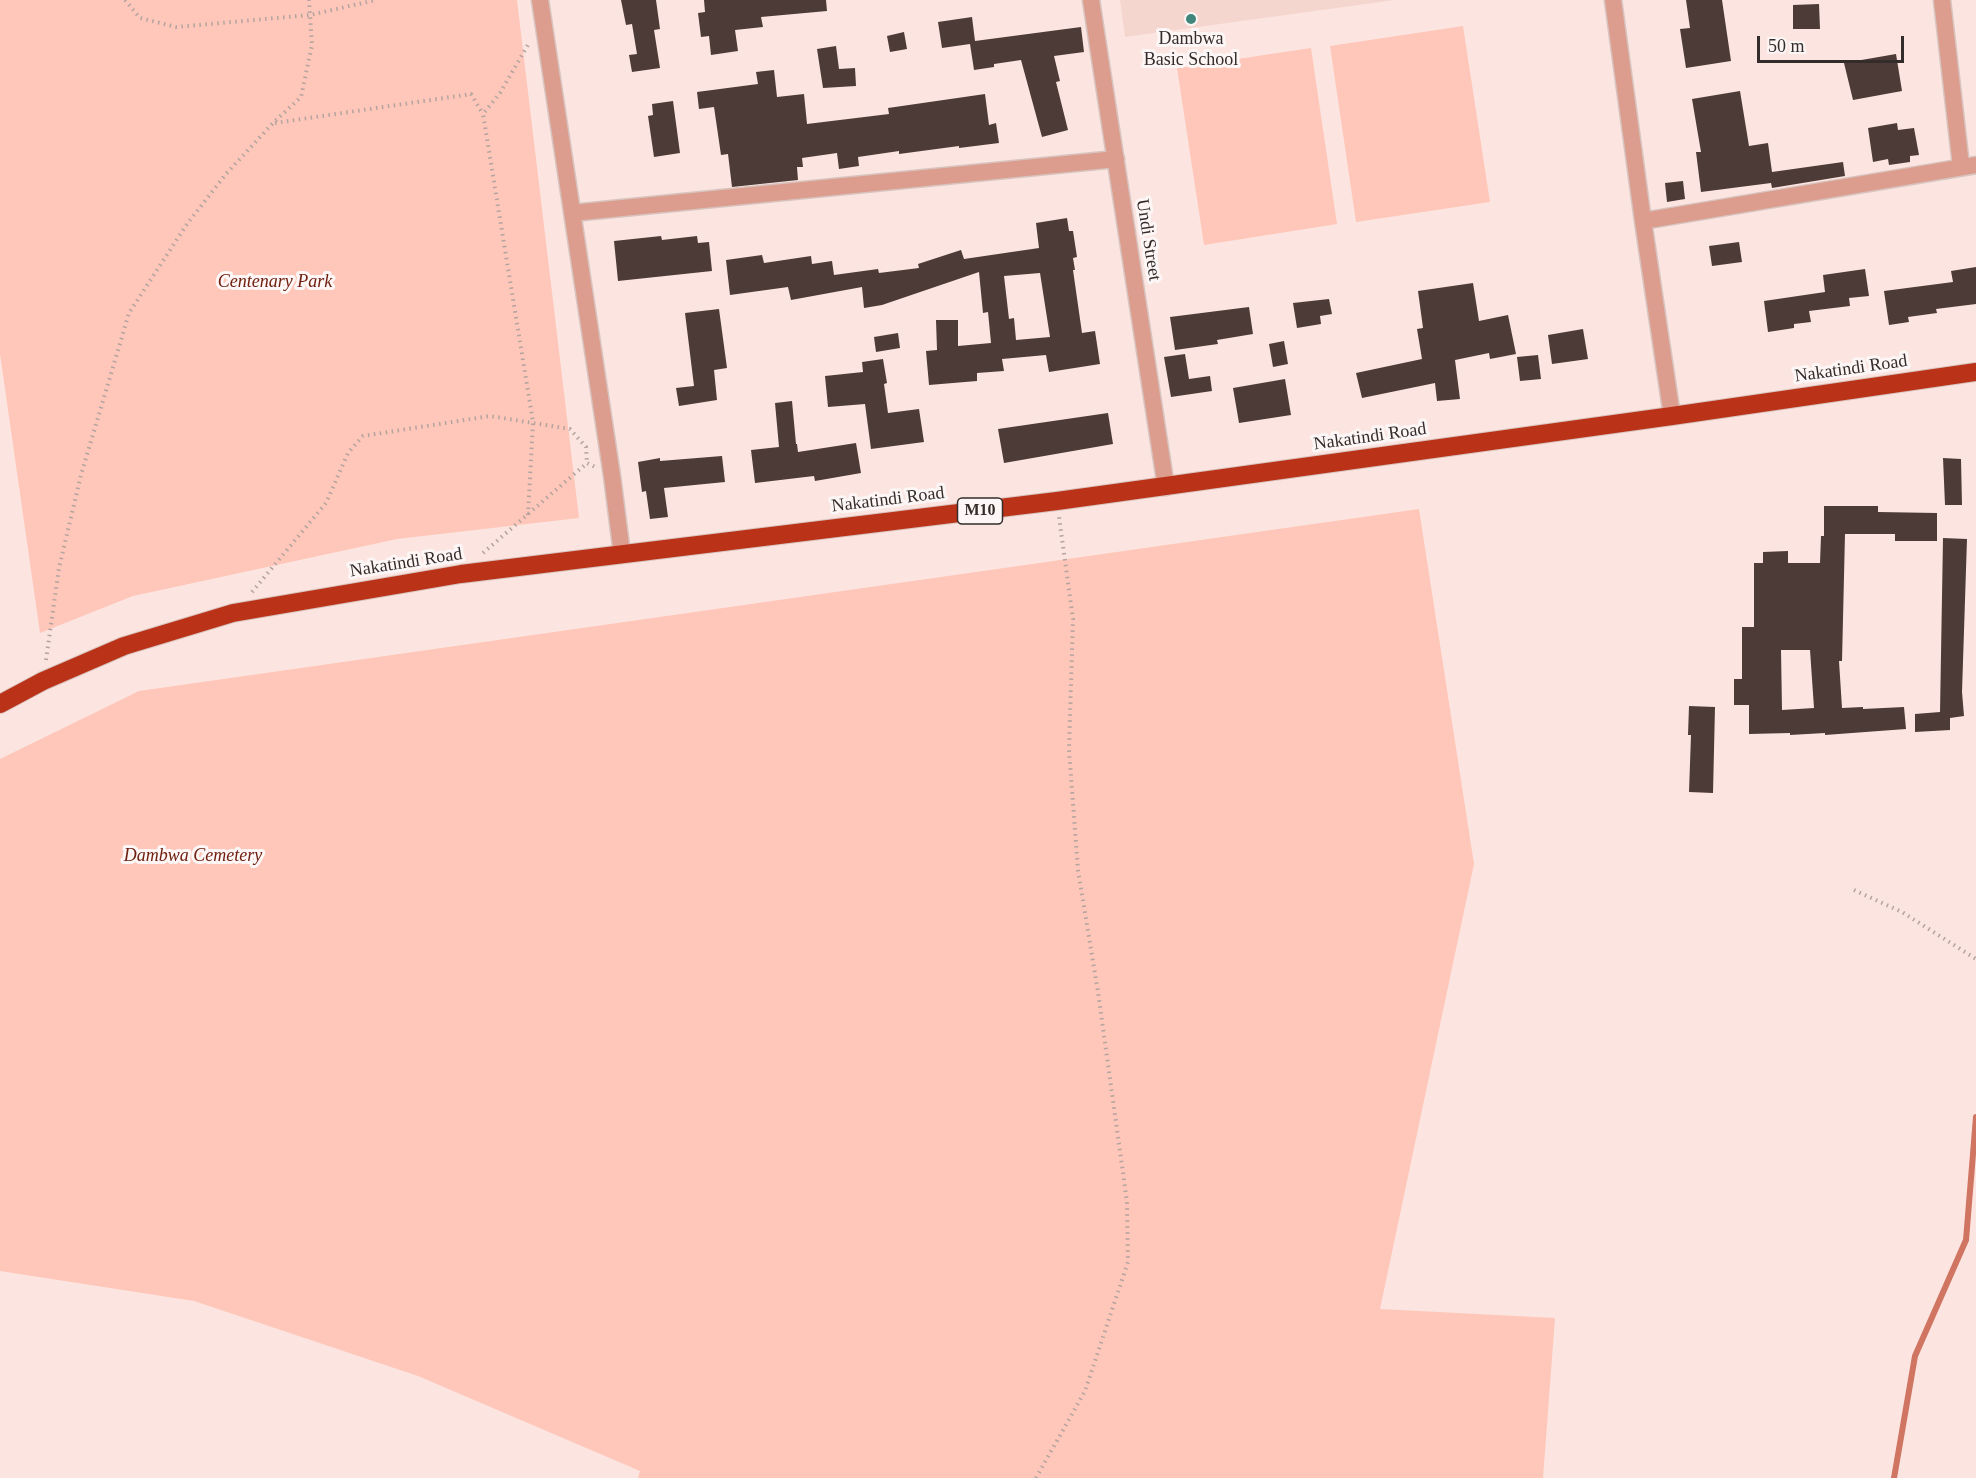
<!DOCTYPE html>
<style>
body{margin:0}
#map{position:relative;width:1976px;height:1478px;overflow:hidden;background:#fce5e0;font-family:"Times New Roman",serif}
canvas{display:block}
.scale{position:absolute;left:1757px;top:36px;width:147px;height:27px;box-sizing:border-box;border:3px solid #342c2a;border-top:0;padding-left:8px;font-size:18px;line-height:21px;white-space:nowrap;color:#342c2a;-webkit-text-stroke:4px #fcf7f6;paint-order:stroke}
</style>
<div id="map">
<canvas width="1976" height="1478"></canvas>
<div class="scale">50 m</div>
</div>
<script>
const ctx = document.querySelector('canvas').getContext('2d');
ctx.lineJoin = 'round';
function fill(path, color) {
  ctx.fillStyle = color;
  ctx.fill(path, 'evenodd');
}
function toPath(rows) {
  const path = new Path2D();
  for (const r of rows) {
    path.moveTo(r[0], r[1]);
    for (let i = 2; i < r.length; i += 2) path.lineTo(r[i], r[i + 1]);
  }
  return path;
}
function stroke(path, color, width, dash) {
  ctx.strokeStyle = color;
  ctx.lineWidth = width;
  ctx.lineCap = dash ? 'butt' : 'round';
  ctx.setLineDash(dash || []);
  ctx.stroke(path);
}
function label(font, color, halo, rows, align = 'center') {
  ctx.font = font + ' "Times New Roman",serif';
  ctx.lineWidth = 6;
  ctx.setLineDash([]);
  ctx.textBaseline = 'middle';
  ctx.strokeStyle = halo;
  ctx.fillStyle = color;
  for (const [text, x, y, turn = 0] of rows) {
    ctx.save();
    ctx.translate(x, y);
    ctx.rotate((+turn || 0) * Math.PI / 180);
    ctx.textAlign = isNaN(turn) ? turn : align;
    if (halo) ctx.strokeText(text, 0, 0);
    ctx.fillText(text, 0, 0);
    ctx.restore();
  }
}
const built = toPath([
 [1120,0,1395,0,1125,37]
]);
const green = toPath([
 [0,0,517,0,579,518,397,539,133,596,40,633,0,354],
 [1463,26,1490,202,1356,222,1330,46],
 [1311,48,1337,224,1204,245,1177,68],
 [1419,509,1474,864,1380,1309,1555,1318,1543,1478,638,1478,640,1471,418,1376,194,1301,0,1271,0,759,139,691]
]);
const stream = toPath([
 [1894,1478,1915,1356,1966,1240,1976,1117]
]);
const building = toPath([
 [621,0,656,0,660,29,654,30,660,68,632,72,629,55,637,54,632,24,626,25],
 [704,0,826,0,827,11,761,17,763,27,735,30,738,51,711,55,709,36,701,37,698,13,705,12],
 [1686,0,1722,0,1731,61,1686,68,1680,29,1690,28],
 [1819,4,1820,29,1793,29,1793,5],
 [972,17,975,41,1081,27,1084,52,1054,56,1060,81,1056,82,1068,130,1042,137,1021,60,994,64,994,67,974,70,970,44,942,48,938,22],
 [904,32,907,49,890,52,887,36],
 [836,46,839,69,855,68,856,86,823,88,817,49],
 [1896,54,1902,91,1853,100,1844,63],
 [774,70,777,97,804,94,807,124,889,114,888,108,985,94,989,125,996,123,999,143,959,148,959,146,899,154,899,151,858,157,859,166,839,169,837,153,802,158,803,167,797,167,798,180,732,187,728,154,721,155,714,107,699,109,697,92,758,84,756,72],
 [1740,91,1749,146,1768,143,1772,172,1843,162,1845,176,1772,188,1771,183,1701,192,1696,152,1701,152,1692,99],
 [673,101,680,153,654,157,648,116,653,115,652,104],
 [1897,123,1898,130,1914,128,1919,155,1910,156,1910,162,1889,165,1888,159,1873,162,1868,128],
 [1683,181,1685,199,1667,202,1665,183],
 [1067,218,1069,231,1073,231,1077,257,1073,258,1075,270,1073,270,1082,333,1095,331,1100,364,1049,372,1046,355,1002,359,1004,371,977,373,977,381,929,385,926,351,937,350,936,320,958,320,958,346,991,343,988,312,983,313,979,272,882,305,864,308,862,287,791,300,788,287,730,295,726,260,762,255,764,263,811,256,812,264,832,261,834,275,878,269,879,273,919,268,918,264,961,250,964,259,1039,248,1036,223],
 [1040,273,1050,337,1016,340,1014,318,1009,319,1004,276],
 [661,236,662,240,697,236,698,243,709,242,712,271,618,281,614,241],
 [1739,242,1742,262,1712,266,1709,246],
 [1976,267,1976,304,1936,309,1937,313,1908,317,1909,322,1889,325,1884,291,1953,282,1951,271],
 [1865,269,1869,296,1849,298,1850,306,1809,311,1811,322,1794,324,1794,328,1768,332,1764,301,1825,292,1823,275],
 [1473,283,1479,321,1508,315,1516,354,1490,359,1489,353,1455,360,1460,399,1437,401,1435,383,1362,398,1356,373,1422,359,1417,329,1423,328,1418,291],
 [1329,299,1332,314,1320,316,1321,324,1297,328,1293,303],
 [1249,307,1253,334,1217,340,1218,344,1175,350,1170,317],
 [719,309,727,368,714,370,717,400,679,406,676,388,694,386,685,313],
 [1583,329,1588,359,1552,364,1548,335],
 [898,333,900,348,876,352,874,337],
 [1284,341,1288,364,1273,367,1269,344],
 [1185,354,1189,379,1210,376,1212,391,1171,397,1164,357],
 [1538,355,1541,379,1520,381,1517,357],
 [883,359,887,383,884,384,888,413,919,409,924,442,871,449,865,404,828,407,825,376,863,372,862,362],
 [1285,379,1291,415,1239,423,1233,388],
 [792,401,796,444,797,444,798,452,856,443,861,473,815,481,814,476,755,483,751,450,779,447,775,403],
 [1108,413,1113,444,1004,463,998,429],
 [722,456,725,482,664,488,668,517,650,519,646,491,642,492,638,462,660,458,660,461],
 [1943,458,1961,459,1962,505,1945,505],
 [1824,506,1878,506,1878,512,1937,513,1937,541,1895,541,1895,534,1845,534,1842,661,1839,661,1842,708,1863,707,1863,709,1904,707,1906,729,1825,735,1825,733,1790,735,1790,733,1749,734,1749,705,1734,705,1734,679,1742,679,1742,627,1754,627,1754,563,1763,563,1763,552,1788,551,1788,563,1820,563,1821,536,1824,536],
 [1781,650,1810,650,1814,708,1782,710],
 [1943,538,1967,539,1962,692,1964,716,1950,718,1950,730,1915,732,1915,714,1940,712],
 [1689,706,1715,707,1713,793,1689,792,1691,735,1688,735]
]);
const path = toPath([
 [125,0,140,18,176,27,310,15,376,0],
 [275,123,471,94,483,114],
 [528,515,533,422,483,114,500,93,529,43],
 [483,553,587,463,595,467],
 [252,592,326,503,348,453,363,436,490,416,570,429,586,447,587,463],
 [46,660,59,568,81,475,129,313,187,224,226,174,273,123,301,97,312,45,309,0],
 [1854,890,1902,912,1976,959],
 [1036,1478,1085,1391,1128,1262,1127,1202,1098,992,1078,870,1069,750,1073,619,1059,517]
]);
const street = toPath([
 [540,0,612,476,622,554],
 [1091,0,1166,487],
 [1613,0,1643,221,1672,416],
 [1942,0,1961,166],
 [572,213,1116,159],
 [1643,221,1976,165]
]);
const highway = toPath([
 [0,704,43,681,124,646,233,613,461,574,1057,501,1672,416,1976,372]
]);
const markers = [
 [1191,19,6,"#41867c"]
];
const shields = [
 [980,511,45]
];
const shieldNames = [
 ["M10",980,511]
];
const poiNames = [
 ["Dambwa",1191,39],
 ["Basic School",1191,60]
];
const streetNames = [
 ["Undi Street",1148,240,81],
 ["Nakatindi Road",1851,369,-8],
 ["Nakatindi Road",1370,437,-8],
 ["Nakatindi Road",888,500,-7],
 ["Nakatindi Road",406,563,-9]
];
const parkNames = [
 ["Centenary Park",275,282],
 ["Dambwa Cemetery",193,856]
];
fill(built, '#f5d6cf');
fill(green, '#fec7ba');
stroke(stream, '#cf7562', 6);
fill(building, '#4d3b37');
stroke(street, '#d8c4bf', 19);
stroke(highway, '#d8c4bf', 20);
stroke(path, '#b4a39f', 4, [1.5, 4.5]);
stroke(street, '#dc9d8e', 16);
stroke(highway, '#ba3217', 18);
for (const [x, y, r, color] of markers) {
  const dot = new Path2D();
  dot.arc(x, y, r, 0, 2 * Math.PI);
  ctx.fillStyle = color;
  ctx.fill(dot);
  stroke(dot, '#fcf7f6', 2);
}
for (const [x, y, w] of shields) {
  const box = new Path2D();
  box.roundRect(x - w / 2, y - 13, w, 26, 4.5);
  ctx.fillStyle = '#fcf7f6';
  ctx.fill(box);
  stroke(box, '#342c2a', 1.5);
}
label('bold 16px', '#342c2a', null, shieldNames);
label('18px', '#342c2a', '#fcf7f6', poiNames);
label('18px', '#342c2a', '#fcf7f6', streetNames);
label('italic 18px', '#712010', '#fcf7f6', parkNames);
</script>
